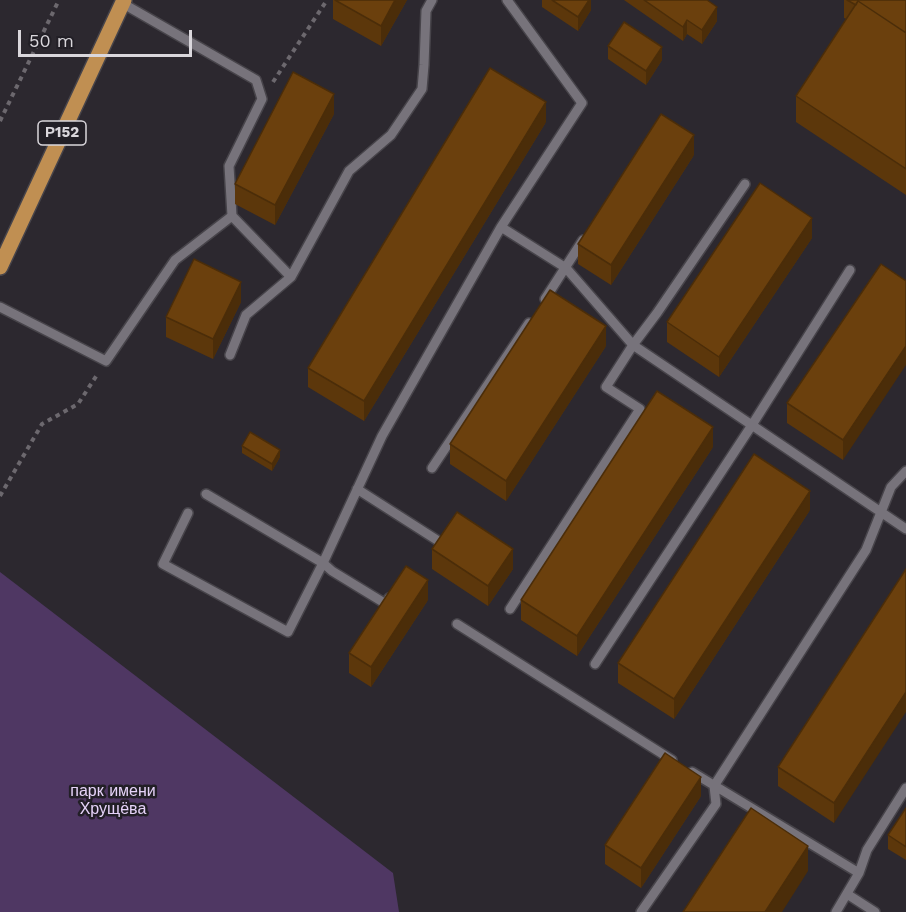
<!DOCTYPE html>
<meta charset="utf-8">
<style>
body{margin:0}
#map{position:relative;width:906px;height:912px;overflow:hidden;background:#2c282f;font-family:"Work Sans",sans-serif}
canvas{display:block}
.scale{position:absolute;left:18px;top:30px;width:174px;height:27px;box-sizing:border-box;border:3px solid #dad7dc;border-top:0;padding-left:8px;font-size:18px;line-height:21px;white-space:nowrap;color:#dad7dc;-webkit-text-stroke:4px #221f26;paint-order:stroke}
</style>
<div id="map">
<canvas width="906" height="912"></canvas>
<div class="scale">50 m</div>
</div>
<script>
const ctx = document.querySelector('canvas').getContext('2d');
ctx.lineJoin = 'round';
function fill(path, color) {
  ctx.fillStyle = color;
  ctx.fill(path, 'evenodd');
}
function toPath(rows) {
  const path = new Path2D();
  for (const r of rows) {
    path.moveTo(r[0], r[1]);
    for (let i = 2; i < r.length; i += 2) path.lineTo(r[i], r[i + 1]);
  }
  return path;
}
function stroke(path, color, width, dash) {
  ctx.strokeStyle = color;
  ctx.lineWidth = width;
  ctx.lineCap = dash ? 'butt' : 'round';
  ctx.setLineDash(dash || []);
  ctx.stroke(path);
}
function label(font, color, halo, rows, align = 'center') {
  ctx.font = font + ' "Work Sans",sans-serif';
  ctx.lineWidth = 5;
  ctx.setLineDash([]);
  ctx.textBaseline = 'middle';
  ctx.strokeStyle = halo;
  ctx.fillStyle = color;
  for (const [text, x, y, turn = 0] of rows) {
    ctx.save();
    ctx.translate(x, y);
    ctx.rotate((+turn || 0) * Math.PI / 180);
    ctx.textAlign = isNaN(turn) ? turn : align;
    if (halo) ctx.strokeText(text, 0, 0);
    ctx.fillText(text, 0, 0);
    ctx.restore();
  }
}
const green = toPath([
 [0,572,393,873,399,912,0,912]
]);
const path = toPath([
 [273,82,327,0],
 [0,121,59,0],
 [0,496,42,424,78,404,97,375]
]);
const lane = toPath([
 [122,3,256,80,262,99,229,166,232,216,291,277,349,171,391,135,422,89,424,65,426,11,432,0],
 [745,184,657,313,633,345,906,529],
 [501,227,566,268,633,345,606,387,640,409,510,609],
 [545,299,583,240],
 [0,307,106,361,175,260,232,216],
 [230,355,246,315,291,277],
 [432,468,529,323],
 [357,489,440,542],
 [206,494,323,563,332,571,386,604,389,598],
 [188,513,163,564,288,632,323,563,382,436,501,227,582,103,507,0],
 [457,624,672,760],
 [595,664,752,425,850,270],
 [692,772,859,873],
 [847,894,875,912],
 [641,912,716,804,714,786,866,550,891,487,906,471],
 [836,912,859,873,867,850,906,788]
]);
const primary = toPath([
 [0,267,124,0]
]);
const wall = toPath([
 [333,0,407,0,381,46,333,19],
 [542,0,591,0,591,10,578,31,542,7],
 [624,0,707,0,717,21,702,44,687,34,683,41],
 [844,0,906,0,906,195,796,122,796,96,847,19,844,18],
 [608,46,662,60,646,85,608,59],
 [334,114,275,225,235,204,235,184],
 [546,122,364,421,308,387,308,368],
 [694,155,611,285,578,264,578,244],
 [812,238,719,377,667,342,667,322],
 [881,264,843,460,787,423,787,403],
 [241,302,213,359,166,337,166,317],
 [606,346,506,501,450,464,450,444],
 [242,446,280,457,272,471,242,453],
 [713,447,577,656,521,620,521,600],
 [810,510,674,719,618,683,618,663],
 [432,549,513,569,488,606,432,569],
 [906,569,834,823,778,786,778,767],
 [428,600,371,687,349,673,349,653],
 [701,796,641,888,605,864,605,845],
 [906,808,906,860,888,849,888,835]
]);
const shadedWall = toPath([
 [395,0,407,0,381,46,381,26],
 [589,0,591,0,591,10,578,31,578,17],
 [717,7,717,21,702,44,702,30],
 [687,20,687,34,683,41,683,27],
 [662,47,662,60,646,85,646,71],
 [334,94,334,114,275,225,275,205],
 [546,102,546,122,364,421,364,401],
 [694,135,694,155,611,285,611,265],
 [812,218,812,238,719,377,719,357],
 [241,282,241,302,213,359,213,339],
 [606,326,606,346,506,501,506,481],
 [906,346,906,365,843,460,843,440],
 [713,427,713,447,577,656,577,636],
 [280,450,280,457,272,471,272,464],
 [810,491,810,510,674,719,674,699],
 [513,549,513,569,488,606,488,586],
 [428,580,428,600,371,687,371,667],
 [906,692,906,712,834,823,834,803],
 [701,777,701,796,641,888,641,868],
 [808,846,808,871,782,912,765,912]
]);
const building = toPath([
 [335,0,395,0,381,26,335,0],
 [552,0,589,0,578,17,552,0],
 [644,0,707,0,717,7,702,30,687,20,683,27,644,0],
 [847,0,906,0,906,33,858,1,856,5,847,0],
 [858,1,906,33,906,169,796,96,858,1],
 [624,22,662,47,646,71,608,46,624,22],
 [490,68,546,102,364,401,308,368,490,68],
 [293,72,334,94,275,205,235,184,293,72],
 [661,114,694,135,611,265,578,244,661,114],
 [760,183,812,218,719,357,667,322,760,183],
 [194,259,241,282,213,339,166,317,194,259],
 [881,264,906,281,906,346,843,440,787,403,881,264],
 [550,290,606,326,506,481,450,444,550,290],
 [657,391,713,427,577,636,521,600,657,391],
 [250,432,280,450,272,464,242,446,250,432],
 [754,454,810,491,674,699,618,663,754,454],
 [457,512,513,549,488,586,432,549,457,512],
 [406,566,428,580,371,667,349,653,406,566],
 [906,569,906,692,834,803,778,767,906,569],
 [665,753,701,777,641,868,605,845,665,753],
 [751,808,808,846,765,912,683,912,751,808],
 [906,808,906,847,888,835,906,808]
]);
const shields = [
 [62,133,48]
];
const shieldNames = [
 ["Р152",62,133]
];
const parkNames = [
 ["парк имени",113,791],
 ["Хрущёва",113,809]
];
fill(green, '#4f3763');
stroke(lane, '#47444a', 12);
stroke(primary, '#47444a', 18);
stroke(path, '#6c686e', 4, [4.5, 4.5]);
stroke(lane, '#77737b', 9);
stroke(primary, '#c08f52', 15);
fill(wall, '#5c370b');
fill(shadedWall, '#4b2d09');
fill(building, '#6b400d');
stroke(building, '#4b2d09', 1.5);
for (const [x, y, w] of shields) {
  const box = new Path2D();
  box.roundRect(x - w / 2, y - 12, w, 24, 4.5);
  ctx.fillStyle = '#221f26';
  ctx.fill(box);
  stroke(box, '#dad7dc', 1.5);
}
label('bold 15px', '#dad7dc', null, shieldNames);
label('16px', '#e6d3f9', '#221f26', parkNames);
</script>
